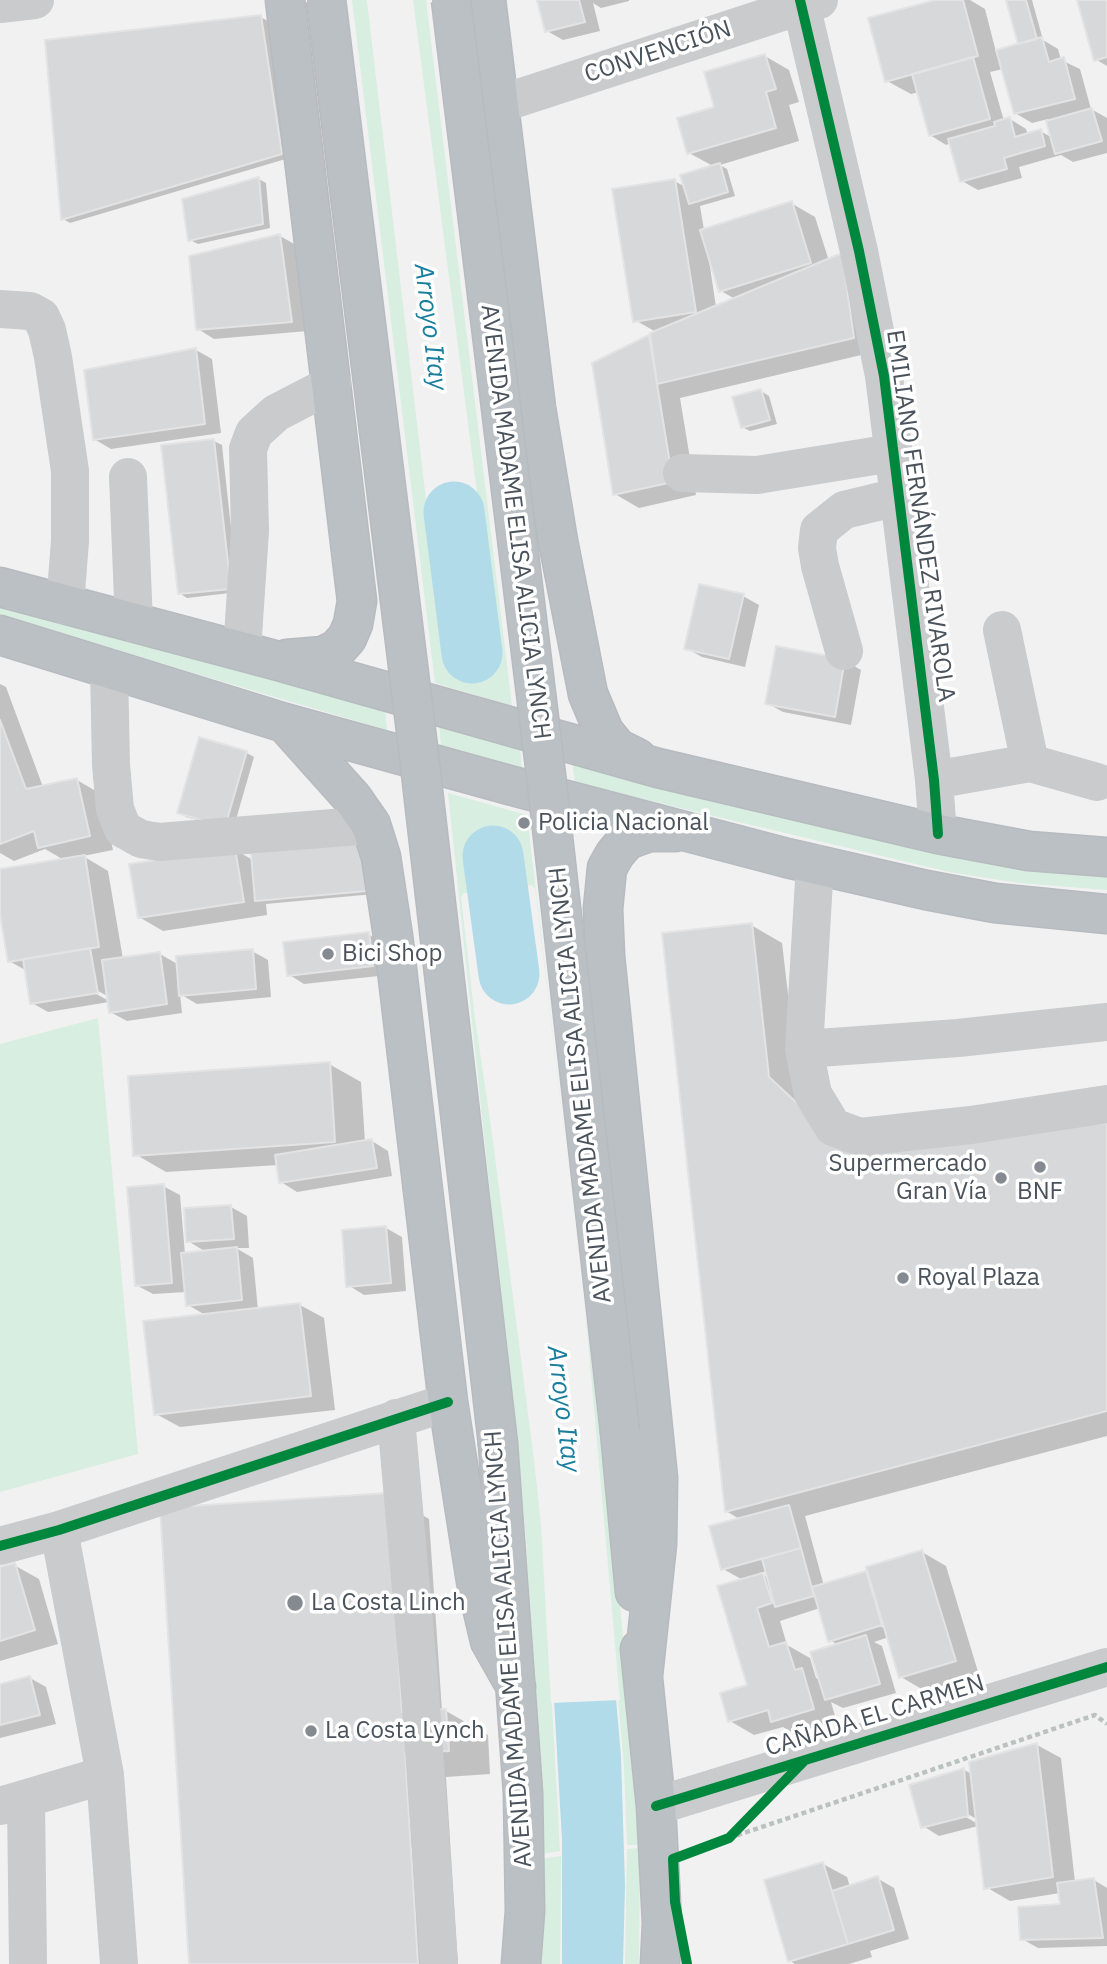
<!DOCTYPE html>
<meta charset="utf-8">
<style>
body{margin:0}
canvas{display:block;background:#f1f1f1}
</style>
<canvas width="1107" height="1964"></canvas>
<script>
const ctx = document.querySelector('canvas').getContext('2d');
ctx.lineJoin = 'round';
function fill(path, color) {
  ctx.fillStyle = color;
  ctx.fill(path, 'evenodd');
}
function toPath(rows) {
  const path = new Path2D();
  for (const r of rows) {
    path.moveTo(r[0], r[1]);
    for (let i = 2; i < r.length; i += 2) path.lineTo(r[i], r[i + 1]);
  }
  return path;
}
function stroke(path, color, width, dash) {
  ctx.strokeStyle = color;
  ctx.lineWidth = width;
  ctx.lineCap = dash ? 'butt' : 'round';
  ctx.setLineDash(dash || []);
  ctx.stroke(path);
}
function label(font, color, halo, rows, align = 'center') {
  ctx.font = font + ' "IBM Plex Sans",sans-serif';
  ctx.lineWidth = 7;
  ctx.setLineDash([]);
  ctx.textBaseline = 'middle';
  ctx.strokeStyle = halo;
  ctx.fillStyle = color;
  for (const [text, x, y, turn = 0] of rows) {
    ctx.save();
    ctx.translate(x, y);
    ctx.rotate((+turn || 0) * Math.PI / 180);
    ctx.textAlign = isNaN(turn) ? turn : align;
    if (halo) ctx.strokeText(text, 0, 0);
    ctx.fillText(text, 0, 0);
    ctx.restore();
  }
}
const green = toPath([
 [352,0,367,0,438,595,490,605,410,0,426,0,512,706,435,683],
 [0,596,385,709,387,730,0,616],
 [439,724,520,747,522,768,441,745],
 [572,761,874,840,991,863,1107,875,1107,890,1019,883,949,872,575,783],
 [448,793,527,815,599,1427,601,1430,610,1498,638,1799,640,1845,627,1845,624,1767,583,1304,487,1095,542,1522,560,1851,541,1854,539,1746,525,1525],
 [98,1018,138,1454,0,1492,0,1044],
 [640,1848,639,1964,625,1964,627,1849],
 [561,1856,560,1964,539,1964,541,1859]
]);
const water = toPath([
 [581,1296,621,1756,625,1886,623,1964,562,1964,562,1840,544,1525]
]);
const pier = toPath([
 [367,0,413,0,491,600,489,604,440,595,437,593],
 [531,885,535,888,584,1296,620,1700,551,1703,541,1525,532,1439,502,1200,475,1019,461,897,464,893]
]);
const shadow = toPath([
 [539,0,629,0,629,1,601,8,593,3,600,31,563,40,547,31],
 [942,0,970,0,985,9,996,52,1022,45,1008,0,1032,0,1043,40,1058,49,1061,60,1080,69,1091,109,1107,118,1107,153,1073,162,1061,155,1019,167,1022,178,978,190,962,181,951,143,946,145,930,135,919,92,911,94,887,81],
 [1003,69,1015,113,1032,123,1048,119,1053,138,1040,131,1028,135,1026,129,1010,119,1004,121,990,72],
 [1079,0,1107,0,1107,66,1095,59],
 [260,17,268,21,289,158,70,223,63,219],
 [765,56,789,70,799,102,789,105,799,141,720,165,727,169,735,196,700,206,704,230,791,203,815,217,829,261,842,255,878,351,680,398,696,495,639,508,615,494,594,364,656,332,635,320,674,181,686,187,713,166,689,153,716,108],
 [709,260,711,260,721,291,735,299,716,307],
 [259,179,266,183,270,228,198,244,190,240],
 [280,236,296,245,308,331,214,339,198,329],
 [196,350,212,359,221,433,111,449,94,439],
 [761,391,769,396,777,424,750,431,742,427],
 [214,441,222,445,238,592,187,598,179,593],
 [743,596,759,605,745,667,702,657,686,648],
 [845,661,861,670,851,725,783,712,767,703],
 [0,684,6,687,43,787,77,780,101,794,113,850,83,856,108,871,123,959,160,954,179,965,252,951,268,960,271,997,197,1004,180,994,182,1013,127,1021,110,1012,109,1002,48,1012,32,1003,27,971,9,961,0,904,0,871,64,860,45,849,14,861,0,853],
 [91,987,109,997,109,1001,89,990],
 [200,740,247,753,254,757,233,830,186,817,179,812],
 [362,845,374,894,266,904,267,915,163,931,139,917,235,850,253,860],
 [751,925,782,943,800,1096,853,1146,1107,1124,1107,1436,805,1516,824,1586,866,1573,870,1576,922,1552,946,1566,979,1675,925,1691,901,1677,889,1637,874,1642,882,1646,896,1693,843,1708,831,1702,837,1723,797,1735,783,1727,754,1735,730,1721,749,1686,743,1580,723,1569,741,1520,726,1511],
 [767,1571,769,1578,759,1573],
 [820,1608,830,1640,838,1645,821,1681,816,1678,810,1658,787,1645,780,1621],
 [876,1620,885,1625,885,1629,874,1622],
 [368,934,385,944,388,975,304,984,288,974],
 [329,1064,361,1082,365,1142,372,1141,388,1151,392,1176,297,1192,281,1182,278,1165,166,1172,135,1154],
 [163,1186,180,1195,185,1254,206,1252,188,1241,231,1207,247,1216,249,1248,236,1248,253,1258,258,1310,300,1305,324,1318,335,1410,180,1427,156,1414,207,1316,188,1305,187,1292,153,1294,136,1285],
 [386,1228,402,1237,406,1291,364,1295,348,1285],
 [387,1494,429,1519,442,1711,446,1711,488,1735,490,1774,446,1777,458,1964,191,1964],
 [14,1565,39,1579,58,1644,0,1661,0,1569],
 [30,1678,46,1687,56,1724,0,1738,0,1686],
 [1037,1745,1061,1758,1075,1882,1094,1880,1107,1888,1107,1946,1038,1948,1022,1939,1062,1906,1060,1893,1010,1901,986,1887,978,1826,939,1836,923,1826,964,1770,972,1774],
 [961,1810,978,1820,978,1824,959,1813],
 [823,1864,847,1877,850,1887,877,1878,894,1888,909,1939,870,1951,872,1957,849,1964,795,1964,790,1961]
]);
const river = toPath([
 [454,512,472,653],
 [493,856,509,974]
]);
const building = toPath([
 [537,0,579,0,585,22,545,32,537,0],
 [935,0,963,0,978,56,885,82,868,18,935,0],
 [1006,0,1026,0,1037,39,1018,44,1006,0],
 [1077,0,1107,0,1107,57,1094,61,1077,0],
 [261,15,282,154,61,220,45,40,261,15],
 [1042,37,1049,62,1064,57,1075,99,1014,114,996,50,1042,37],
 [765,54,776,89,766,92,776,128,687,154,677,118,714,107,704,72,765,54],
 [973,57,990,119,929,136,912,74,973,57],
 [1092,108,1102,141,1055,154,1046,121,1092,108],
 [1010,117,1015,137,1041,129,1045,146,1004,158,1007,169,960,182,948,139,995,126,994,122,1010,117],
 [720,163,728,192,689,204,680,175,720,163],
 [259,177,263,224,188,241,182,199,259,177],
 [675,179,696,312,633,322,612,189,675,179],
 [792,201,811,263,719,292,700,230,792,201],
 [280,234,292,322,196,330,189,256,280,234],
 [842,253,854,338,657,384,650,333,842,253],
 [649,335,673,482,613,495,592,363,649,335],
 [196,348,205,424,93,440,84,370,196,348],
 [761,389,770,420,741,428,732,397,761,389],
 [214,439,231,589,178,594,161,445,214,439],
 [699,584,744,594,729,659,684,649,699,584],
 [776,646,845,659,835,717,765,704,776,646],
 [0,720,26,789,77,778,90,836,38,848,34,831,0,844,0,720],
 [199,737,247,751,225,827,177,813,199,737],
 [363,843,367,891,255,901,251,853,363,843],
 [235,848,244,902,138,918,129,864,235,848],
 [85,855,99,947,8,962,0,915,0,869,85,855],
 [752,923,769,1077,842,1145,1107,1123,1107,1411,725,1512,662,933,752,923],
 [369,932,373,966,287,976,283,942,369,932],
 [90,948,98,993,30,1004,23,959,90,948],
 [253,949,256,989,179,996,176,956,253,949],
 [160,952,167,1004,109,1013,102,960,160,952],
 [330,1062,335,1142,133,1156,128,1076,330,1062],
 [372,1139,377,1168,279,1183,275,1155,372,1139],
 [164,1184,172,1283,135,1286,127,1187,164,1184],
 [231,1205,234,1239,186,1242,184,1208,231,1205],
 [386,1226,391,1283,346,1287,342,1230,386,1226],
 [237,1247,242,1300,186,1306,181,1253,237,1247],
 [300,1303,311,1396,154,1415,143,1321,300,1303],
 [388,1493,402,1712,446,1709,449,1751,405,1753,418,1964,189,1964,160,1508,388,1493],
 [789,1505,801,1548,721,1570,709,1526,789,1505],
 [801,1548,814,1596,775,1607,762,1559,801,1548],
 [922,1550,956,1661,899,1678,866,1567,922,1550],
 [15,1563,35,1630,0,1641,0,1567,15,1563],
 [866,1571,882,1625,828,1642,812,1587,866,1571],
 [763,1573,772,1603,757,1608,769,1647,786,1642,795,1670,802,1668,814,1709,771,1722,768,1710,728,1722,720,1693,747,1685,717,1586,763,1573],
 [866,1635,880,1684,825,1700,810,1652,866,1635],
 [30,1676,40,1715,0,1725,0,1684,30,1676],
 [1037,1743,1053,1877,984,1889,969,1762,1037,1743],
 [964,1768,968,1816,921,1828,909,1785,964,1768],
 [823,1862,848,1944,788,1962,764,1880,823,1862],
 [878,1876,894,1930,848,1944,832,1891,878,1876],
 [1094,1878,1103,1938,1020,1940,1018,1907,1060,1904,1057,1883,1094,1878]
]);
const path = toPath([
 [729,1838,1095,1715,1107,1724]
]);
const minor = toPath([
 [800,0,859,251,884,376,934,780,938,834],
 [0,4,35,0],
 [497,105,819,0],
 [0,309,30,311,41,317,47,330,53,357,70,471,70,541,65,605],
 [682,473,757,475,892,453],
 [128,477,134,623],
 [1002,630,1030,763],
 [242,651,250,531,248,449,254,433,276,413,332,384],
 [844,651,820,566,817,548,819,530,844,510,898,497],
 [109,669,111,765,115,809,123,829,141,839,159,842,371,825],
 [934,780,1030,763,1097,782],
 [815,864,804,1049,813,1094,833,1127,860,1137,971,1125,1107,1104],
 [804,1049,958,1038,1107,1022],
 [396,1418,420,1692,439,1964],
 [59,1530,105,1775,119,1964],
 [0,1546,59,1530,448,1402],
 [26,1800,28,1964],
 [0,1806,105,1775],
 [656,1806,1107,1667]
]);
const highway = toPath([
 [285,0,357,601,353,624,347,638,337,649,323,656,287,659],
 [486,0,536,408,558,541,588,694,604,732,617,748,637,758],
 [0,587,271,659,658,768,938,834,1029,851,1107,857],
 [0,635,285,723,509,785,787,858,926,890,995,903,1107,914],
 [285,723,353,799,371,825,381,857,393,936,448,1402,476,1581,490,1641,516,1687],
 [620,1432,635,1592],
 [498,1444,523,1793,525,1911,521,1964],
 [640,1649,656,1806,662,1923,660,1964],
 [643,1675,657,1544,658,1478,605,956,603,909,607,868,615,854,627,840,649,832,675,832]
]);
const highwayBridge = toPath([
 [326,0,418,747,498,1444],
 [451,0,546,775,620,1432]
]);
const cycleway = toPath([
 [800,0,859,251,884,376,934,780,938,834],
 [0,1546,59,1530,448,1402],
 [656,1806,1107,1667],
 [687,1964,675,1902,673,1859,729,1838,804,1761]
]);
const markers = [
 [524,823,7,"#848a90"],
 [328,954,7,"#848a90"],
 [1040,1167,7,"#848a90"],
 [1001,1178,7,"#848a90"],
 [903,1278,7,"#848a90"],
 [295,1603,9,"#848a90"],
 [311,1731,7,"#848a90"]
];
const streetNames = [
 ["CONVENCIÓN",658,52,-18],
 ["EMILIANO FERNÁNDEZ RIVAROLA",920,516,82],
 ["AVENIDA MADAME ELISA ALICIA LYNCH",515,522,83],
 ["AVENIDA MADAME ELISA ALICIA LYNCH",581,1085,-96],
 ["AVENIDA MADAME ELISA ALICIA LYNCH",509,1649,-94],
 ["CAÑADA EL CARMEN",875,1716,-17]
];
const poiNames = [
 ["Policia Nacional",538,823],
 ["Bici Shop",342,954],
 ["Supermercado",987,1164,"right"],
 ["Gran Vía",987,1192,"right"],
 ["BNF",1040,1192,"center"],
 ["Royal Plaza",917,1278],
 ["La Costa Linch",311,1603],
 ["La Costa Lynch",325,1731]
];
const waterNames = [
 ["Arroyo Itay",430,327,83],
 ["Arroyo Itay",563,1409,83]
];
fill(green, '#d8eee1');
fill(water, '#b1dbe8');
fill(pier, '#f1f1f1');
fill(shadow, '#0003');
stroke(river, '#b1dbe8', 61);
fill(building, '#d7d8da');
stroke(building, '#e3e3e4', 2);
stroke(highway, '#b7bbc0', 41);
stroke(path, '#b9c2c0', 4.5, [5, 3.5]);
stroke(minor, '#c9cbcc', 38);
stroke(highway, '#bbc0c4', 38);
stroke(highwayBridge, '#b7bbc0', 41, []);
stroke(highwayBridge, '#bbc0c4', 38);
stroke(cycleway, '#00873e', 10);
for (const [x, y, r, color] of markers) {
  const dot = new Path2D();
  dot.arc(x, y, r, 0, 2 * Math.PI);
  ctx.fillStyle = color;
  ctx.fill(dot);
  stroke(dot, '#fff', 2.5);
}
label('24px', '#4a535c', '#fff', streetNames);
label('24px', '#4a535c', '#fff', poiNames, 'left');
label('italic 26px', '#1a7e9e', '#fff', waterNames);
</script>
